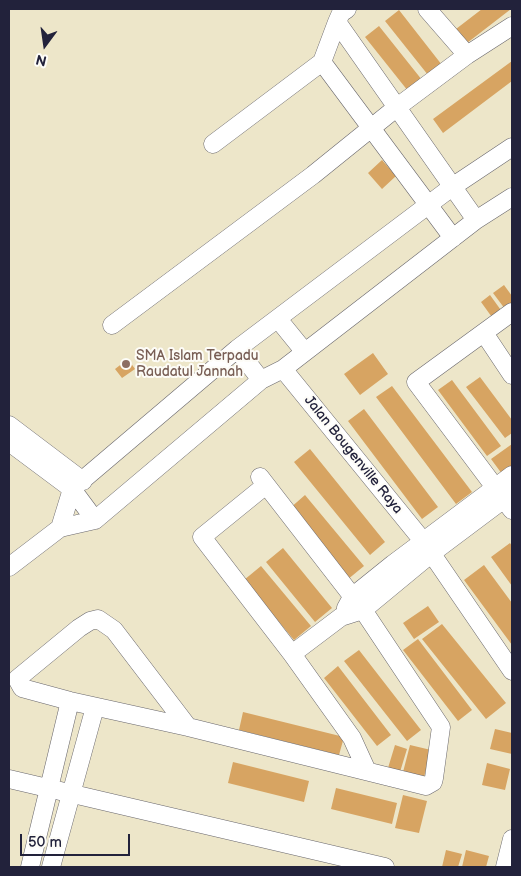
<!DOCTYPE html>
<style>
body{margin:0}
#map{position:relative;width:521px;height:876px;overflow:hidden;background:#ede6c9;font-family:"Balsamiq Sans",sans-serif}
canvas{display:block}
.frame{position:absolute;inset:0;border:10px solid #22223b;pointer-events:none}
.north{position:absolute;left:20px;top:20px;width:50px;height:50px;-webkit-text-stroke:4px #fdfcf7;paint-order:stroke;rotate:194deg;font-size:14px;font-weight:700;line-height:20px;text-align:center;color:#22223b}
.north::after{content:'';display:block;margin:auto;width:18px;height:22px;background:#22223b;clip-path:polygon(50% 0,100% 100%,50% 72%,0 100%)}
.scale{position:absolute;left:20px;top:834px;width:110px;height:22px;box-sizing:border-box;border:2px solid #22223b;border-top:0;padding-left:6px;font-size:15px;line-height:18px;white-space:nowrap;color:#22223b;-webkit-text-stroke:4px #fdfcf7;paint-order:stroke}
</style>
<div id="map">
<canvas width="521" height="876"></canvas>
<div class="frame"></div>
<div class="north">N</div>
<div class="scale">50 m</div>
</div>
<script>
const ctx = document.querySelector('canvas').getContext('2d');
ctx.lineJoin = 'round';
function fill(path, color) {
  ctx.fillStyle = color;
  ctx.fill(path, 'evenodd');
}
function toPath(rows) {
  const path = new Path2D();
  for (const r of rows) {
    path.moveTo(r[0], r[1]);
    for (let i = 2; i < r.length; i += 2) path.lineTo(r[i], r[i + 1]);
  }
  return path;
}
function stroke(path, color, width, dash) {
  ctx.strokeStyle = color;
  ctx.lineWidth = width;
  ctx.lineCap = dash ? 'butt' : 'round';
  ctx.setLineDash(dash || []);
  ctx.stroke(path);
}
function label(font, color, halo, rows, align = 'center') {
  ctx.font = font + ' "Balsamiq Sans",sans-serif';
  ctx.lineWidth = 4;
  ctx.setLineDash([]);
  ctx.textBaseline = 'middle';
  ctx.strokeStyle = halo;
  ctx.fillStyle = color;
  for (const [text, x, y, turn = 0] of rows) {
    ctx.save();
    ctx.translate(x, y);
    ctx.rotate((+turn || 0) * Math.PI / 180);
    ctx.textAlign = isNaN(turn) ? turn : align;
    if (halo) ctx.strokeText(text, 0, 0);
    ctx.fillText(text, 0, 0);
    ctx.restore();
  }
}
const building = toPath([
 [482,9,511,9,467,43,456,29],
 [399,10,442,65,428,75,385,21],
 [379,26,422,80,408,91,365,37],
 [512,61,512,81,443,133,433,119],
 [382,160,396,176,382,189,368,173],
 [504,285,512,296,512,304,505,309,493,293],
 [490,295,503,313,494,320,481,302],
 [373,353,388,374,360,395,344,374],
 [128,359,135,369,122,378,115,369],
 [480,377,512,420,512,433,505,438,466,387],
 [452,380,501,446,487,456,438,390],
 [392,386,472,492,456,504,376,397],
 [364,409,438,507,422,519,348,421],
 [512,444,512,473,505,478,491,459],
 [310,449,385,542,370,555,294,462],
 [305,495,364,566,347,580,289,509],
 [510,543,512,546,512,586,491,557],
 [283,548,332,608,315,622,266,562],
 [484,565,512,603,512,645,464,580],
 [261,566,311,626,294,640,244,580],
 [428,606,439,622,414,639,403,623],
 [442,624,506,703,486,719,422,639],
 [418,639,472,710,458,721,403,650],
 [359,650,421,730,407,741,344,661],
 [338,666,391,735,377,746,324,678],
 [243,712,344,737,339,755,239,730],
 [495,729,512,733,512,754,490,749],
 [395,745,407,749,400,772,388,768],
 [410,745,431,750,423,781,402,776],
 [233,762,309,781,304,802,228,783],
 [487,763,510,769,505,790,482,785],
 [336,788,397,803,392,824,331,809],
 [403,795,427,801,419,833,395,828],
 [446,850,462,854,458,867,442,867],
 [466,850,489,856,486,867,462,867]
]);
const minor = toPath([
 [427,9,467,55],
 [337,22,476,220],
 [322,62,453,238],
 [213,144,322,62,337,22,341,13,347,9],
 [512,312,416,382,512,510],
 [278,319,304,351],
 [112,325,313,175,396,108,467,55,512,26],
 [484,333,512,375],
 [237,349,261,380],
 [283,369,423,541,512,671],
 [9,425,83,481],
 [9,442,72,489,95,520],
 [266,485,202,537,292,654,352,738,367,771],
 [60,528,72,489,237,349,452,187,512,147],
 [9,567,60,528,95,520,261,380,283,369,476,220,512,197],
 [346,608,352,597,393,564,512,475],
 [292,654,341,617,363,610,432,553,512,493],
 [188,727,114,630,98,619,90,621,79,628,17,679,22,688,70,701,188,727,426,786,433,782,434,778,441,727,363,610,260,477],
 [9,779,385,867],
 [30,867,70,701],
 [51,867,95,707],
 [505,867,512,839]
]);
const markers = [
 [126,364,5,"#8d6e63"]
];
const educationNames = [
 ["SMA Islam Terpadu",136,356],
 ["Raudatul Jannah",136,372]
];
const streetNames = [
 ["Jalan Bougenville Raya",353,455,51]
];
fill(building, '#d7a462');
stroke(minor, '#69676d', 19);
stroke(minor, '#fff', 18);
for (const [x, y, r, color] of markers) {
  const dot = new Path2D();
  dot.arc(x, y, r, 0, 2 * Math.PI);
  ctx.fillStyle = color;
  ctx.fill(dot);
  stroke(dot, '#fdfcf7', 2);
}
label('14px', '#785e54', '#fdfcf7', educationNames, 'left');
label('14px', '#22223b', '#fdfcf7', streetNames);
</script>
